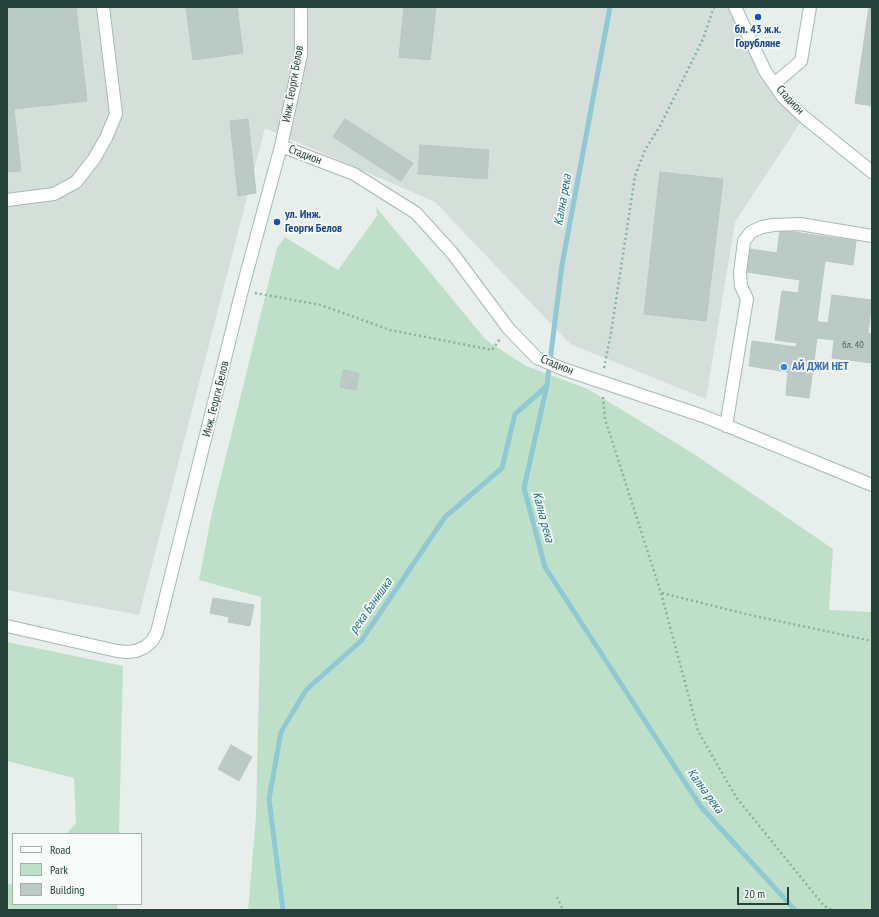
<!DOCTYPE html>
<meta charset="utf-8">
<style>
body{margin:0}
#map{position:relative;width:879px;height:917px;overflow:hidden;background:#e6efeb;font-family:"PT Sans Narrow",sans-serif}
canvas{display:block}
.frame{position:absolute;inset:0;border:8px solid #24423a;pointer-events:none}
.legend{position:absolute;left:12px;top:833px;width:130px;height:72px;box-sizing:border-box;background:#f7fbf9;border:1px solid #a3b1ad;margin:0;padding:5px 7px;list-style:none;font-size:12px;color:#24423a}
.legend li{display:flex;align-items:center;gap:8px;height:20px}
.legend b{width:20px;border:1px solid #a3b1ad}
.scale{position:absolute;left:737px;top:887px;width:52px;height:18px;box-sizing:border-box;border:2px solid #24423a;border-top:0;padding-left:5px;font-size:12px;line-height:14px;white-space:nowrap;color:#24423a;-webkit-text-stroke:3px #f7fbf9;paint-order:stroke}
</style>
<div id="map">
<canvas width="879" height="917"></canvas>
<div class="frame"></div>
<ul class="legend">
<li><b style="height:5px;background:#fff"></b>Road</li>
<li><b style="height:11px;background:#bfe0c8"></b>Park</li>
<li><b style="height:11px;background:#bbcac4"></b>Building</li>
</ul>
<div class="scale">20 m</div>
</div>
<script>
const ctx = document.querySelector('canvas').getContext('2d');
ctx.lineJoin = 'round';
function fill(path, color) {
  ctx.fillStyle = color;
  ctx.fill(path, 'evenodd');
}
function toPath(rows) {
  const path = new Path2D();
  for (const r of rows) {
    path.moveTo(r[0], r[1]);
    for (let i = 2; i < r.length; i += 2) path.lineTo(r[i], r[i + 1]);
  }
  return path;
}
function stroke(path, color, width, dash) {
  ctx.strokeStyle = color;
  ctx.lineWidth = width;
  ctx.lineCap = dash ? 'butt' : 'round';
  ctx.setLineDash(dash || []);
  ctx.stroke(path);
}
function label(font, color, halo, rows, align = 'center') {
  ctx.font = font + ' "PT Sans Narrow",sans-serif';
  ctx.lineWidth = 3.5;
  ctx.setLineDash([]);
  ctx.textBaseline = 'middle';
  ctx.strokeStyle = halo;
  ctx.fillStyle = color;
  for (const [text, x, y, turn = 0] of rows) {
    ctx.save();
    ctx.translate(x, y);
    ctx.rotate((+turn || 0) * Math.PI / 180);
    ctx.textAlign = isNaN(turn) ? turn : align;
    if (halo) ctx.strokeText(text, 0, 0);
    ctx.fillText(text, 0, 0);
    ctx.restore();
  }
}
const built = toPath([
 [7,7,735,7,765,71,804,117,735,222,706,399,570,344,435,202,265,128,139,615,7,590]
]);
const green = toPath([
 [376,207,486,340,526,366,588,389,697,456,833,549,829,610,872,612,872,910,248,910,256,817,261,597,199,580,211,517,277,248,285,237,338,270,377,216],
 [7,642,123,666,119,834,66,834,76,823,74,778,7,761],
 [7,883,13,885,13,904,117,904,117,910,7,910]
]);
const stream = toPath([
 [610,7,562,265,547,385,524,488,545,567,701,807,795,910],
 [283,910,269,799,281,732,306,690,361,641,445,517,502,468,515,414,547,386]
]);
const building = toPath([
 [7,7,76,7,87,101,14,109,21,171,7,172,7,7],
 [186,7,237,7,243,53,193,60,186,7],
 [404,7,436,7,430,60,399,57,404,7],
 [869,7,872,7,872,106,855,103,869,7],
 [248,119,256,193,238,196,230,121,248,119],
 [345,119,413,163,401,181,333,137,345,119],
 [420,145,489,150,487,179,418,174,420,145],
 [660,172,723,179,706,321,644,314,660,172],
 [780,230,856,241,853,265,825,261,817,322,800,319,797,343,775,340,782,291,798,293,800,280,747,272,750,249,777,253,780,230],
 [832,295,872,300,868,333,872,334,872,363,832,358,834,340,817,338,809,398,786,395,788,372,749,366,752,341,796,347,800,319,828,323,832,295],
 [343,370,359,373,356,390,340,387,343,370],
 [213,598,254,605,250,626,228,622,229,617,210,613,213,598],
 [231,745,252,757,239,781,218,769,231,745]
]);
const path = toPath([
 [255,293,321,305,390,330,492,350,500,339],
 [604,368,611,333,635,176,645,150,660,126,703,39,714,7],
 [603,397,605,419,661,593,698,731,736,797,824,906,832,910],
 [662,593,750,615,872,641],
 [557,897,563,910]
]);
const minor = toPath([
 [735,7,765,71,783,97,804,117,872,172],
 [774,84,801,61,810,7],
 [281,146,354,174,416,213,453,254,508,328,537,358,563,369,703,416,872,485],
 [7,200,54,194,76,182,94,159,106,138,116,114,103,7],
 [726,426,747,299,741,286,740,273,744,241,751,232,762,227,773,225,800,224,872,236],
 [7,626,117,651,127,652,136,651,145,647,152,641,157,632,242,290,281,146,301,55,301,7]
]);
const markers = [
 [758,17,4,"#1a4fb4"],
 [277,222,4,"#1a4fb4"],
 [784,367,4,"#3f7fe0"]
];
const numberNames = [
 ["бл. 40",853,345]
];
const transitNames = [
 ["бл. 43 ж.к.",758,30],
 ["Горубляне",758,44],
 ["ул. Инж.",285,215,"left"],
 ["Георги Белов",285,229,"left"]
];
const streetNames = [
 ["Инж. Георги Белов",293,84,-80],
 ["Стадион",790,100,47],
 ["Стадион",305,155,21],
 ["Стадион",557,365,22],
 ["Инж. Георги Белов",216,399,-76]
];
const shopNames = [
 ["АЙ ДЖИ НЕТ",792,367]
];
const waterNames = [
 ["Кална река",563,200,-80],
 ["Кална река",543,517,75],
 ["река Банишка",371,606,-55],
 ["Кална река",705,791,54]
];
fill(built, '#d4dfda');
fill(green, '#bfe0c8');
stroke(stream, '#8ec9d4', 5);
fill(building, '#bbcac4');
stroke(building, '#b8c9c2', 1);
stroke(minor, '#a8b8b2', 14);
stroke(path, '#86b3a5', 2.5, [2, 3]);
stroke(minor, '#fff', 12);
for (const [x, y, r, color] of markers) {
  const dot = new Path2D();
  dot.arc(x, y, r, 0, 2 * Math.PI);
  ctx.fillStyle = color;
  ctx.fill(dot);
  stroke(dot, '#f7fbf9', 1.5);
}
label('10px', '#4a645c', null, numberNames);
label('bold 12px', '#164399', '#f7fbf9', transitNames);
label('12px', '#24423a', '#f7fbf9', streetNames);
label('bold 12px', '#366cbe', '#f7fbf9', shopNames, 'left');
label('italic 13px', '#1c6f80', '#f7fbf9', waterNames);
</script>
